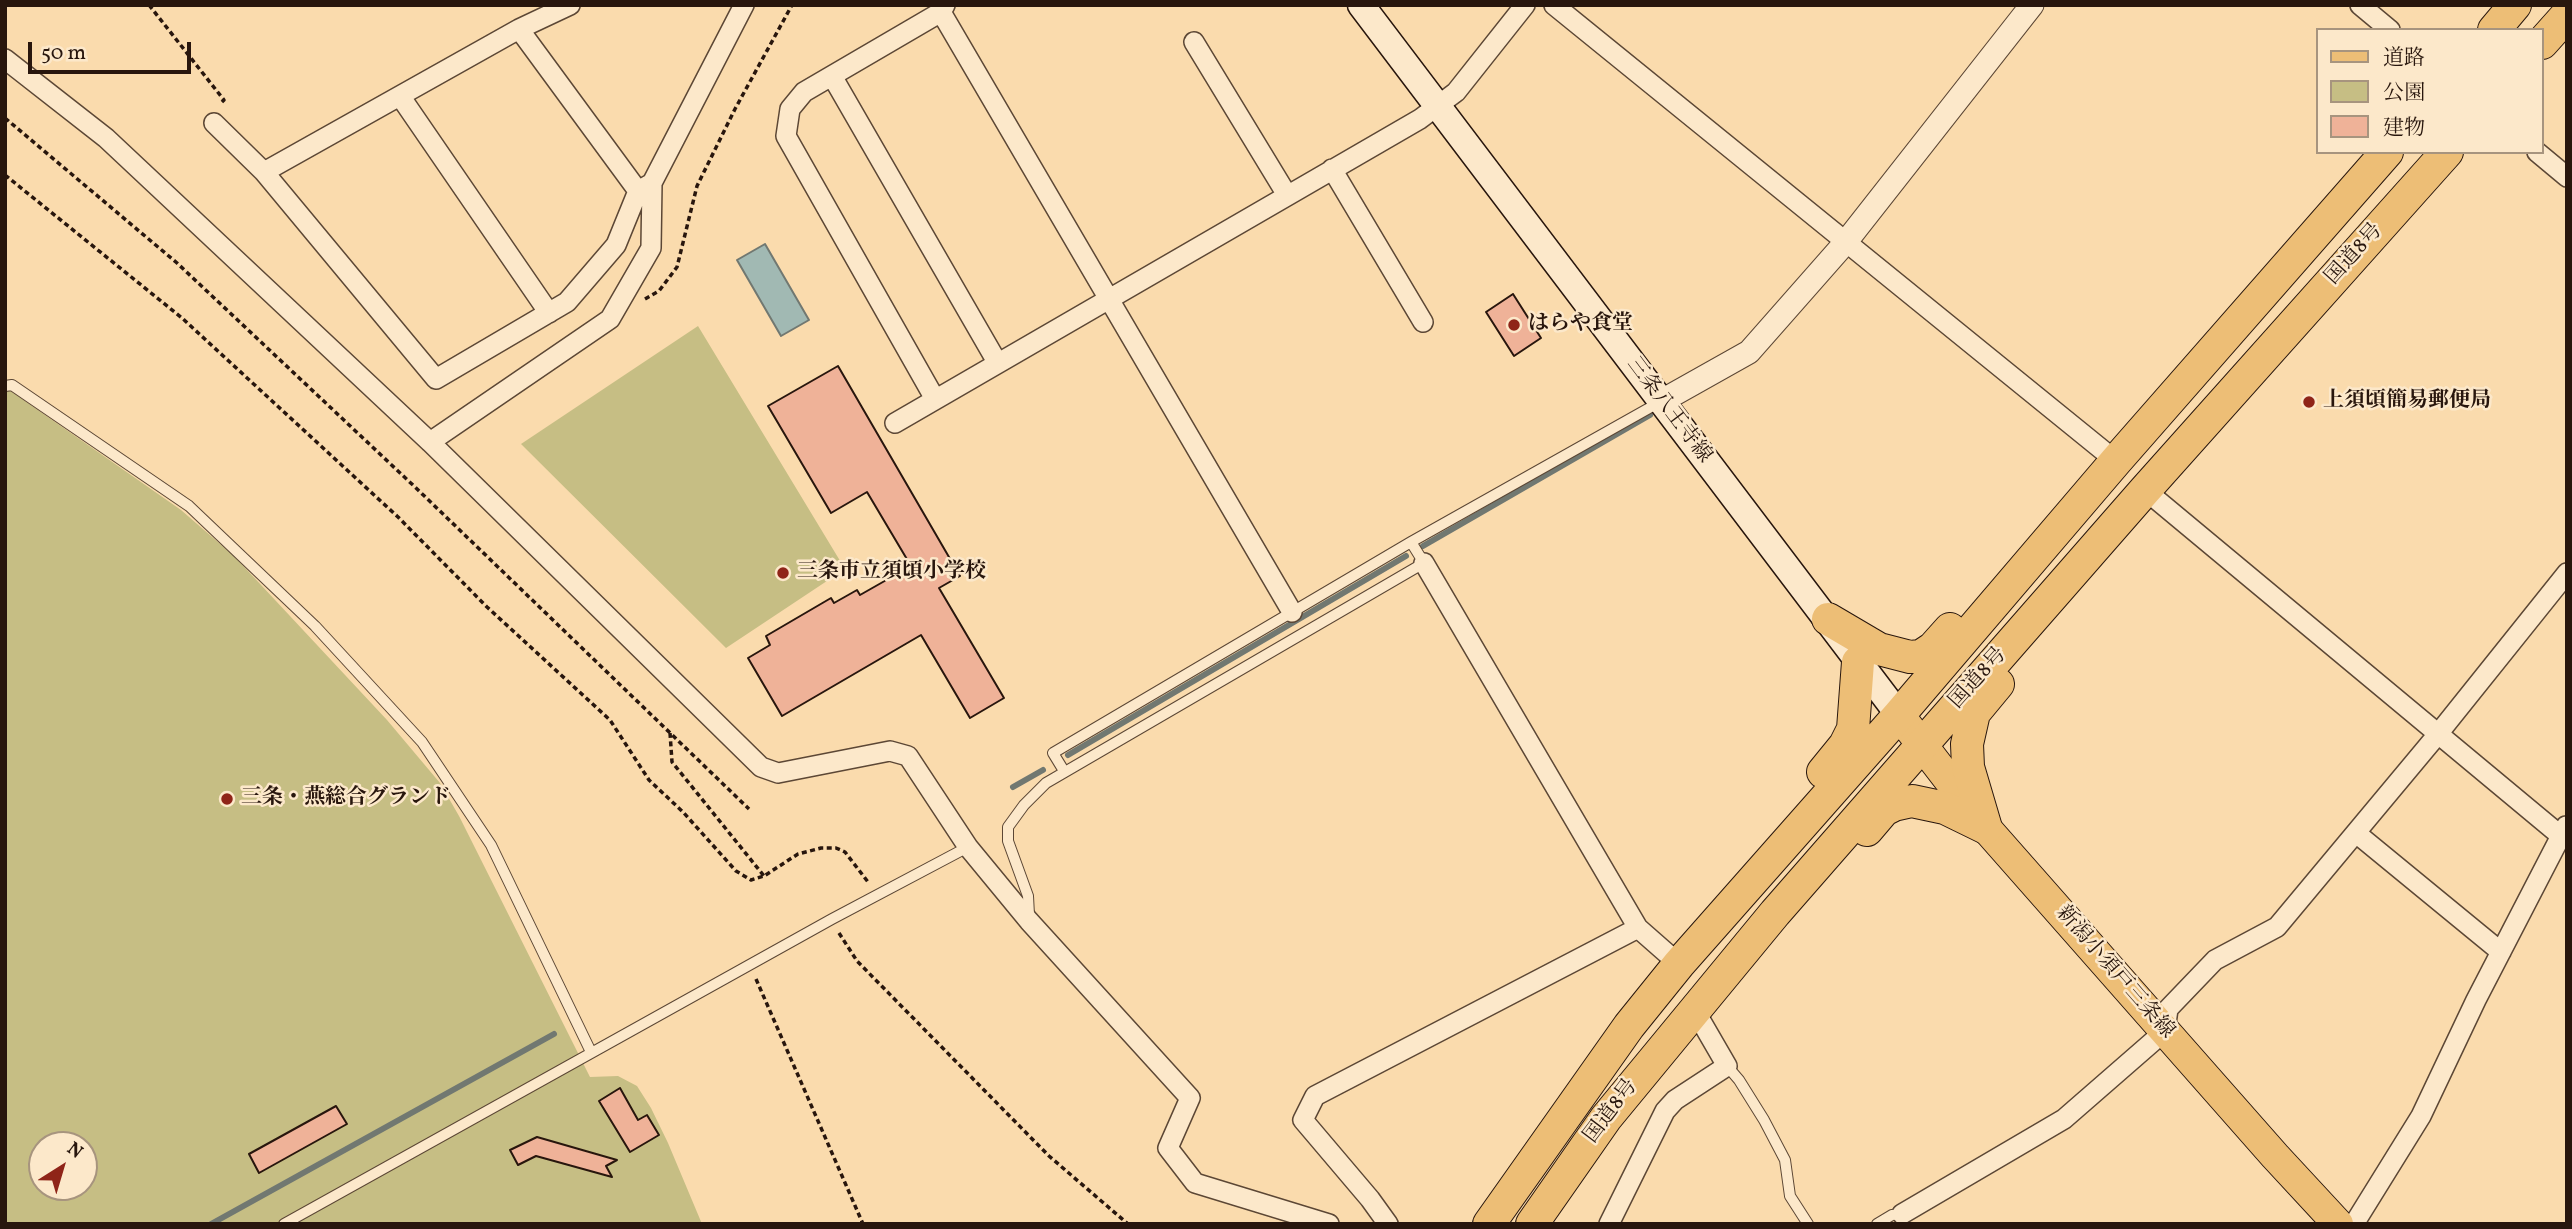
<!DOCTYPE html>
<meta charset="utf-8">
<style>
body{margin:0}
#map{position:relative;width:2572px;height:1229px;overflow:hidden;background:#fadbad;font-family:Vollkorn,"Noto Serif JP",serif}
canvas{display:block}
.frame{position:absolute;inset:0;border:7px solid #28160d;pointer-events:none}
.legend{position:absolute;left:2316px;top:28px;width:228px;height:126px;box-sizing:border-box;background:#fce8ca;border:2px solid #a7947e;margin:0;padding:9px 12px;list-style:none;font-size:21px;color:#28160d}
.legend li{display:flex;align-items:center;gap:14px;height:35px}
.legend b{width:35px;border:2px solid #a7947e}
.north{position:absolute;left:28px;top:1131px;width:70px;height:70px;box-sizing:border-box;background:#fce8ca;border:2px solid #a7947e;border-radius:50%;rotate:37deg;font-size:19px;font-weight:700;line-height:28px;text-align:center;color:#28160d}
.north::after{content:'';display:block;margin:auto;width:24px;height:32px;background:#8f2418;clip-path:polygon(50% 0,100% 100%,50% 72%,0 100%)}
.scale{position:absolute;left:28px;top:42px;width:163px;height:32px;box-sizing:border-box;border:4px solid #28160d;border-top:0;padding-left:9px;font-size:21px;line-height:24px;white-space:nowrap;color:#28160d;-webkit-text-stroke:5px #fce8ca;paint-order:stroke}
</style>
<div id="map">
<canvas width="2572" height="1229"></canvas>
<div class="frame"></div>
<ul class="legend">
<li><b style="height:9px;background:#edbe76"></b>道路</li>
<li><b style="height:19px;background:#c6be84"></b>公園</li>
<li><b style="height:19px;background:#efb298"></b>建物</li>
</ul>
<div class="north">N</div>
<div class="scale">50 m</div>
</div>
<script>
const ctx = document.querySelector('canvas').getContext('2d');
ctx.lineJoin = 'round';
function fill(path, color) {
  ctx.fillStyle = color;
  ctx.fill(path, 'evenodd');
}
function toPath(rows) {
  const path = new Path2D();
  for (const r of rows) {
    path.moveTo(r[0], r[1]);
    for (let i = 2; i < r.length; i += 2) path.lineTo(r[i], r[i + 1]);
  }
  return path;
}
function stroke(path, color, width, dash) {
  ctx.strokeStyle = color;
  ctx.lineWidth = width;
  ctx.lineCap = dash ? 'butt' : 'round';
  ctx.setLineDash(dash || []);
  ctx.stroke(path);
}
function label(font, color, halo, rows, align = 'center') {
  ctx.font = font + ' Vollkorn,"Noto Serif JP",serif';
  ctx.lineWidth = 5;
  ctx.setLineDash([]);
  ctx.textBaseline = 'middle';
  ctx.strokeStyle = halo;
  ctx.fillStyle = color;
  for (const [text, x, y, turn = 0] of rows) {
    ctx.save();
    ctx.translate(x, y);
    ctx.rotate((+turn || 0) * Math.PI / 180);
    ctx.textAlign = isNaN(turn) ? turn : align;
    if (halo) ctx.strokeText(text, 0, 0);
    ctx.fillText(text, 0, 0);
    ctx.restore();
  }
}
const green = toPath([
 [698,326,845,569,726,648,521,444],
 [5,387,181,510,234,556,387,720,424,764,440,783,459,816,590,1077,618,1076,637,1086,651,1108,668,1143,702,1224,5,1224],
 [42,1145,84,1145,84,1187,42,1187]
]);
const water = toPath([
 [765,244,809,320,781,336,737,260,765,244]
]);
const stream = toPath([
 [1423,546,1650,415],
 [1068,755,1406,556],
 [1013,787,1043,770],
 [211,1224,554,1034]
]);
const building = toPath([
 [1513,294,1541,338,1514,356,1486,312,1513,294],
 [838,366,960,576,939,588,1004,698,970,718,921,635,782,716,748,658,770,645,766,636,831,598,834,603,857,590,860,595,911,566,867,492,831,513,768,406,838,366],
 [620,1088,638,1120,647,1115,659,1135,630,1152,599,1101,620,1088],
 [336,1106,347,1124,259,1173,249,1154,336,1106],
 [537,1137,617,1160,606,1166,612,1177,536,1156,518,1165,510,1150,537,1137]
]);
const path = toPath([
 [149,5,224,100,221,103],
 [5,118,177,263,415,487,749,809],
 [5,175,182,318,398,517,487,607,610,720,649,780,683,812,736,871,751,880,764,876,798,854,821,848,836,848,845,852,868,882],
 [645,299,659,291,677,267,697,186,735,109,792,5],
 [670,733,672,762,764,876],
 [839,933,857,961,1049,1156,1128,1224],
 [756,979,863,1224]
]);
const service = toPath([
 [5,386,12,385,189,506,315,626,422,742,491,845,591,1052],
 [1064,771,1053,753,1411,542,1660,402],
 [1029,915,1028,896,1008,841,1008,827,1024,805,1046,783,1424,563,1411,542],
 [1727,1066,1739,1080,1764,1120,1785,1160,1790,1196,1808,1224],
 [284,1224,832,919,968,847],
 [1877,1224,1892,1215,1902,1214]
]);
const minor = toPath([
 [945,5,941,12,1292,612],
 [1554,5,2116,461],
 [2360,5,2390,30],
 [519,29,638,191],
 [1194,42,1287,195],
 [5,59,106,138,430,442,761,767,778,773,890,751,908,756,968,847,1029,921,1190,1098,1168,1148,1195,1183,1329,1224],
 [832,76,997,362],
 [400,96,549,313],
 [214,123,264,172,436,379,567,302,616,245,638,191,652,183],
 [2537,152,2567,177],
 [1332,169,1423,322],
 [264,172,519,29,570,5],
 [935,399,786,136,790,109,804,92,941,12],
 [895,423,1420,119,1456,92,1525,5],
 [430,442,610,319,651,248,652,183,744,5],
 [2145,490,2561,836],
 [1424,563,1638,928,1679,964],
 [2356,833,2501,952],
 [1902,1214,2064,1119,2165,1031,2168,1009,2215,960,2277,927,2438,734,2567,573],
 [1388,1224,1370,1199,1303,1120,1315,1096,1638,928],
 [1609,1224,1665,1111,1675,1100,1727,1066,1694,1009],
 [2354,1224,2421,1116,2476,1000,2566,826]
]);
const tertiary = toPath([
 [1660,402,1749,352,1845,243,2032,5]
]);
const secondary = toPath([
 [1361,5,1899,715]
]);
const primary = toPath([
 [1899,715,1986,828,2275,1156,2338,1224]
]);
const trunk = toPath([
 [2494,30,2515,5],
 [2542,43,2567,15],
 [1828,619,1879,649,1910,657,1921,656,1933,648,1950,629],
 [1823,772,1845,745,1853,729,1858,662],
 [1986,828,1968,767,1967,744,1974,713,1998,684],
 [1867,830,1884,810,1894,805,1912,801,1945,808,1986,828],
 [1489,1224,1629,1026,1679,964,1899,715,2116,461,2387,152],
 [1532,1224,1606,1118,1775,913,2145,490,2447,152]
]);
const markers = [
 [1514,325,7,"#8f2418"],
 [2309,402,7,"#8f2418"],
 [783,573,7,"#8f2418"],
 [227,799,7,"#8f2418"]
];
const streetNames = [
 ["国道8号",2355,255,-48],
 ["三条八王寺線",1668,411,53],
 ["国道8号",1979,679,-48],
 ["新潟小須戸三条線",2114,973,49],
 ["国道8号",1612,1112,-53]
];
const poiNames = [
 ["はらや食堂",1528,325],
 ["上須頃簡易郵便局",2323,402],
 ["三条市立須頃小学校",797,573],
 ["三条・燕総合グランド",241,799]
];
fill(green, '#c6be84');
fill(water, '#a1b9b3');
stroke(water, '#717871', 2);
stroke(stream, '#717871', 6);
fill(building, '#efb298');
stroke(building, '#28160d', 2);
stroke(service, '#5c4735', 12);
stroke(minor, '#5c4735', 22);
stroke(tertiary, '#5c4735', 25);
stroke(secondary, '#28160d', 29);
stroke(primary, '#28160d', 32);
stroke(trunk, '#28160d', 34);
stroke(path, '#28160d', 3.5, [5, 3.5]);
stroke(service, '#fce8ca', 10);
stroke(minor, '#fce8ca', 19);
stroke(tertiary, '#fce8ca', 23);
stroke(secondary, '#fce8ca', 26);
stroke(primary, '#edbe76', 30);
stroke(trunk, '#edbe76', 32);
for (const [x, y, r, color] of markers) {
  const dot = new Path2D();
  dot.arc(x, y, r, 0, 2 * Math.PI);
  ctx.fillStyle = color;
  ctx.fill(dot);
  stroke(dot, '#fce8ca', 2.5);
}
label('21px', '#28160d', '#fce8ca', streetNames);
label('bold 21px', '#28160d', '#fce8ca', poiNames, 'left');
</script>
